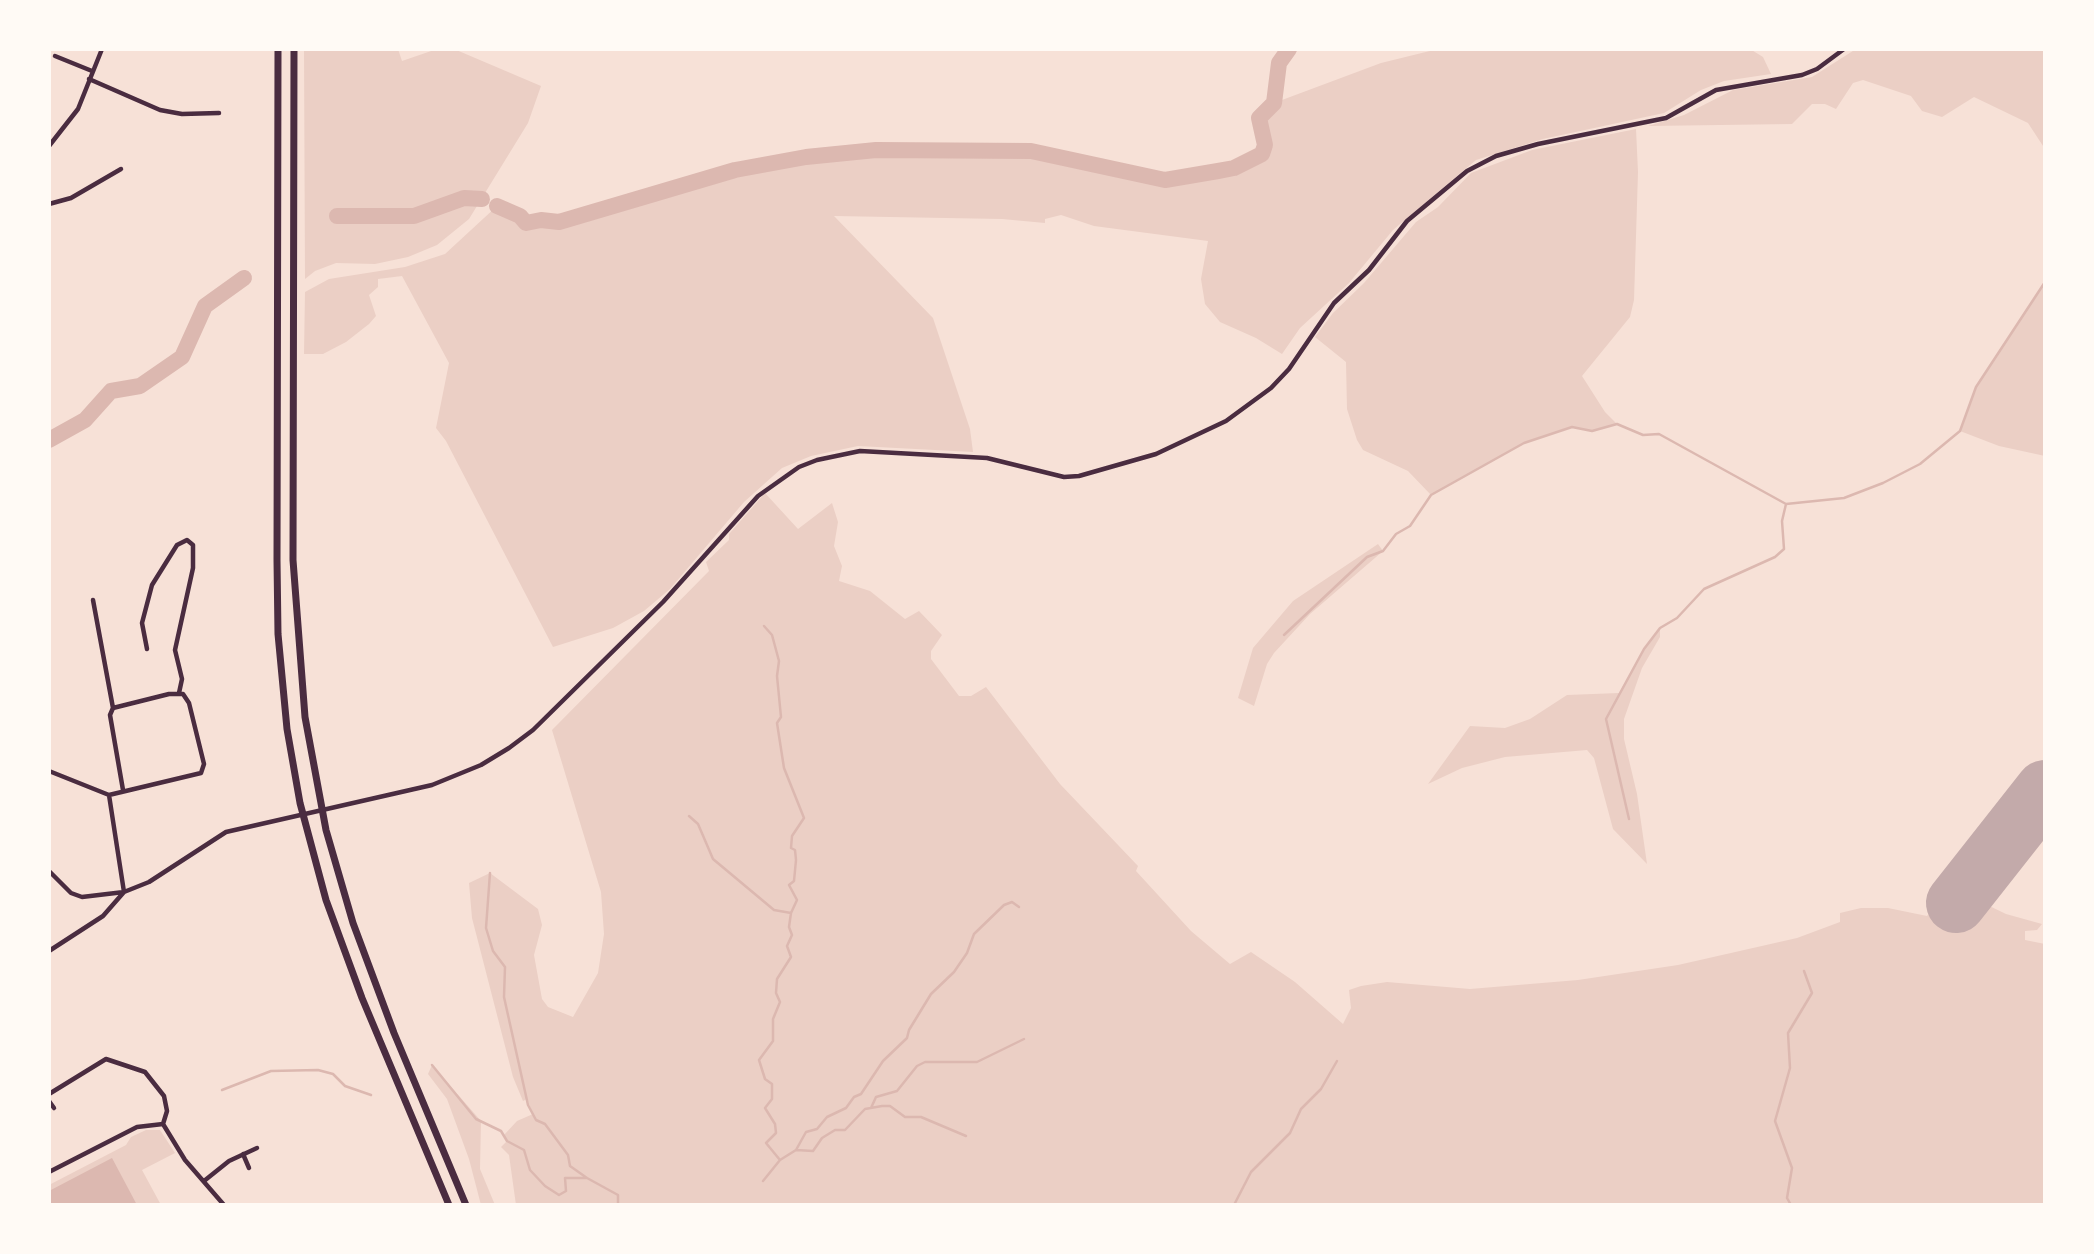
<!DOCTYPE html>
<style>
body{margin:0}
#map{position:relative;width:2094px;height:1254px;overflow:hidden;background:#f7e1d7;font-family:Signika,sans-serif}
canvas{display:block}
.frame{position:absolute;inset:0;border:51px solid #fffaf5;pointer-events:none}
</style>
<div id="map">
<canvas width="2094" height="1254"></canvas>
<div class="frame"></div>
</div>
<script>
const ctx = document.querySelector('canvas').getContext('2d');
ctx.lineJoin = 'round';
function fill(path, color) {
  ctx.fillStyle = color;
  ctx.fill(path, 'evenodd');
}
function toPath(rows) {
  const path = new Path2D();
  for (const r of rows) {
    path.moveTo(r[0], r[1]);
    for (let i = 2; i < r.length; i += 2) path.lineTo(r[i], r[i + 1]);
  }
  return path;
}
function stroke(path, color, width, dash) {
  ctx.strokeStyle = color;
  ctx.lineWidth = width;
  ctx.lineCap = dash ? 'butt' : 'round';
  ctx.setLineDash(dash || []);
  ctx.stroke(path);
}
const green = toPath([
 [304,49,398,49,402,61,437,49,454,49,541,86,528,123,469,219,437,245,408,257,375,264,336,263,315,271,305,279],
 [1438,49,1750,49,1763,57,1771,74,1724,81,1701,90,1664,113,1543,139,1476,160,1393,230,1349,283,1300,328,1282,354,1256,338,1220,322,1205,304,1201,279,1208,241,1094,226,1061,215,1045,219,1045,223,1002,219,834,216,933,318,970,429,973,452,858,446,811,456,782,468,744,502,670,589,644,611,613,628,553,647,446,441,436,428,449,363,402,276,378,279,378,287,369,295,376,316,369,324,346,342,323,354,304,354,305,292,329,279,405,267,445,254,497,206,520,216,526,223,541,220,559,222,735,170,806,157,876,150,1031,151,1165,180,1218,171,1234,168,1262,154,1265,145,1259,118,1274,103,1381,63],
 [1856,49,2045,49,2045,149,2028,123,1974,97,1942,117,1922,111,1911,96,1863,80,1853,83,1836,109,1825,104,1812,104,1792,124,1648,126,1684,115,1733,90,1812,77],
 [1636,129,1638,172,1634,300,1630,317,1582,376,1605,412,1617,424,1592,431,1572,427,1524,443,1431,495,1408,471,1363,450,1357,440,1347,409,1346,362,1315,337,1333,313,1364,283,1416,222,1438,207,1471,173,1532,150],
 [2045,282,2045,456,1999,446,1960,431,1976,387],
 [765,493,798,529,832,503,838,522,834,546,842,566,839,581,870,591,905,619,919,611,942,635,931,651,931,659,959,696,971,696,986,687,1060,784,1138,866,1136,871,1191,931,1230,964,1251,952,1295,982,1343,1024,1351,1008,1349,990,1361,986,1387,982,1470,989,1578,980,1678,965,1797,938,1840,922,1840,913,1861,908,1888,908,1927,916,2045,766,2045,806,1975,899,2006,914,2042,924,2037,930,2025,931,2025,940,2045,944,2045,1205,516,1205,509,1155,501,1147,507,1141,504,1135,517,1121,533,1114,527,1099,523,1101,513,1077,472,918,469,883,490,873,538,909,542,925,534,955,542,999,548,1007,573,1017,598,973,604,934,601,892,552,730,709,571,706,562,729,540,729,534],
 [1378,544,1383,551,1310,614,1274,653,1267,664,1254,706,1238,698,1253,648,1293,601],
 [1660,628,1660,637,1642,668,1624,719,1624,739,1637,794,1647,864,1613,829,1594,758,1587,750,1505,757,1462,768,1428,784,1470,726,1505,728,1530,719,1567,695,1619,693,1644,649],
 [432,1065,481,1121,480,1169,495,1205,481,1205,469,1159,447,1099,428,1074],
 [146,1130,160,1130,175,1153,142,1170,161,1205,49,1205,49,1185,126,1145,131,1137]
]);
const water = toPath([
 [112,1158,137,1205,49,1205,49,1191]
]);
const stream = toPath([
 [764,626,772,635,779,661,777,676,781,717,777,723,784,768,804,818,792,836,791,848,795,850,796,860,794,881,789,885,797,900,791,913,789,927,792,935,787,946,791,957,777,979,776,993,780,1002,773,1019,773,1041,759,1060,765,1079,772,1084,772,1099,765,1108,775,1124,776,1133,766,1143,780,1160],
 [1284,635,1367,557,1383,551,1396,534,1410,526,1431,495,1524,443,1572,427,1592,431,1617,424,1643,435,1659,434,1786,504],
 [689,816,698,824,713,859,774,910,791,913],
 [1629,819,1606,719,1644,649,1660,628,1677,618,1704,589,1775,557,1784,549,1782,521,1786,504,1844,498,1883,483,1920,464,1960,431,1976,387,2045,282],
 [490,873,486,928,493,951,505,967,504,997,528,1105,536,1120,545,1124,568,1155,570,1166,587,1178],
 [432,1065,476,1119,501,1131,507,1141,524,1150,530,1170,545,1186,559,1195,566,1191,565,1178,587,1178,618,1195,618,1205],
 [222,1090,271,1071,318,1070,333,1074,345,1086,371,1095],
 [871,1108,876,1097,897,1091,917,1066,925,1062,977,1062,1024,1039],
 [796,1150,813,1151,822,1138,835,1130,845,1130,865,1109,882,1106,890,1106,905,1117,921,1117,966,1136],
 [763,1181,780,1160,796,1150,806,1132,817,1129,827,1117,846,1108,854,1097,861,1094,883,1061,907,1038,909,1030,931,994,954,972,967,953,974,934,1004,905,1012,902,1019,907],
 [1234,1205,1251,1172,1290,1133,1301,1109,1321,1089,1337,1061],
 [1791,1205,1787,1198,1792,1168,1775,1121,1790,1068,1788,1033,1812,993,1804,971]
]);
const river = toPath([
 [497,206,520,216,526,223,541,220,559,222,735,170,806,157,876,150,1031,151,1165,180,1218,171,1234,168,1262,154,1265,145,1259,118,1274,103,1279,63,1289,49],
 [337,216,414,216,464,198,482,199],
 [49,440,85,420,111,391,140,386,182,357,205,306,244,278]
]);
const runway = toPath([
 [1956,903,2045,790]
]);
const minor = toPath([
 [55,56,92,71],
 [89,79,160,110,182,114,219,113],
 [49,146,78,109,102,49],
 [49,204,71,198,121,169],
 [93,600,113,708,110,715,123,790],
 [147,649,142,623,152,585,177,545,187,540,193,545,193,568,175,650,182,679,179,693],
 [49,771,109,795,201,773,204,764,189,703,183,694,169,694,113,708],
 [49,871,71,893,82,897,124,892,109,795],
 [49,951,103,916,124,892,149,882,226,832,432,785,481,765,509,748,533,730,663,602,758,496,799,467,817,460,860,451,987,458,1064,477,1079,476,1156,454,1226,421,1271,388,1289,369,1334,303,1369,270,1407,221,1467,171,1496,156,1538,144,1666,118,1716,90,1802,75,1817,69,1844,49],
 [49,1094,106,1059,145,1072,164,1096,167,1111,163,1124,185,1160,224,1205],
 [49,1101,54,1108],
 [243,1154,249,1168],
 [49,1172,137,1127,163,1124],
 [204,1181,229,1161,257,1148]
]);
const trunk = toPath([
 [278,49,277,560,278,634,287,729,300,803,326,900,362,998,449,1205],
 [294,49,293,560,305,717,326,830,353,923,394,1033,466,1205]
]);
fill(green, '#ebcfc5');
fill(water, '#dcb8b0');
stroke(stream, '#dcb8b0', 2.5);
stroke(river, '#dcb8b0', 16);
stroke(runway, '#c3aaaa', 60);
stroke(minor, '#4a2c40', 4.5);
stroke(trunk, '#4a2c40', 7);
</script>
